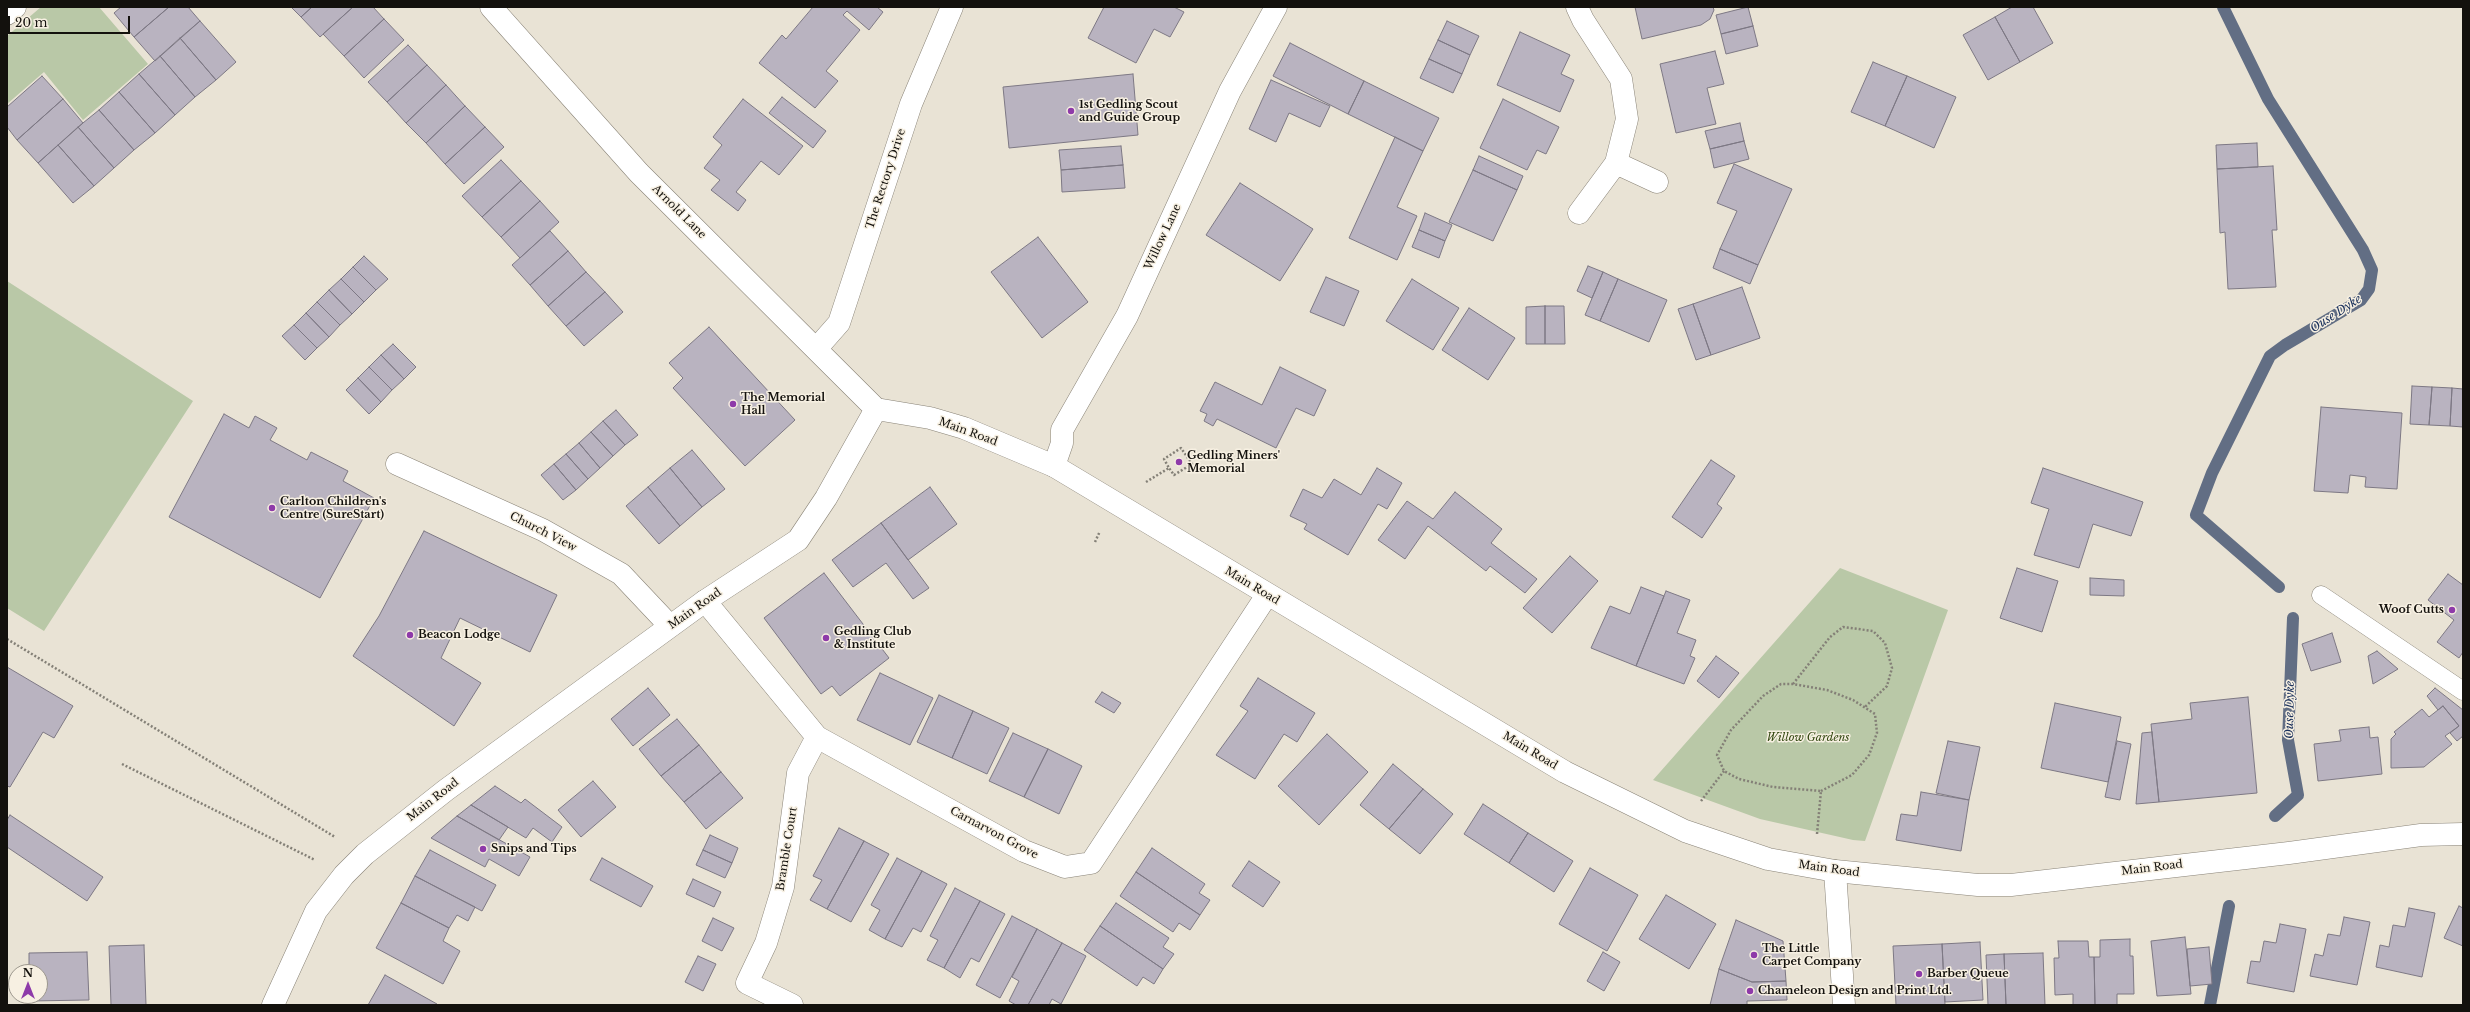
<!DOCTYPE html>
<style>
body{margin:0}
#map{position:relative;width:2470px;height:1012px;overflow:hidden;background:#e9e3d5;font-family:"Libre Baskerville",serif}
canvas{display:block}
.frame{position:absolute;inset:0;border:8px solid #13110d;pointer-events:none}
.north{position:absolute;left:8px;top:964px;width:40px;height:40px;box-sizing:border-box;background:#f7f0e2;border:1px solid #9c978d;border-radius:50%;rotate:0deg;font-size:11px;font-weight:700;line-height:16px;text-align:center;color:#13110d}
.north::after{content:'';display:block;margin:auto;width:14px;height:18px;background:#8e3aa9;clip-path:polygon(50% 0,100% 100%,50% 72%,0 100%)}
.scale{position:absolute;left:8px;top:16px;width:122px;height:18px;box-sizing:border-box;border:2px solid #13110d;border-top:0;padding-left:5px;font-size:12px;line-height:14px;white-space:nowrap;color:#13110d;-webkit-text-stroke:3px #f7f0e2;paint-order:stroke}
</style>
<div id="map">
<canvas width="2470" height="1012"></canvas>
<div class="frame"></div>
<div class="north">N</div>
<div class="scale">20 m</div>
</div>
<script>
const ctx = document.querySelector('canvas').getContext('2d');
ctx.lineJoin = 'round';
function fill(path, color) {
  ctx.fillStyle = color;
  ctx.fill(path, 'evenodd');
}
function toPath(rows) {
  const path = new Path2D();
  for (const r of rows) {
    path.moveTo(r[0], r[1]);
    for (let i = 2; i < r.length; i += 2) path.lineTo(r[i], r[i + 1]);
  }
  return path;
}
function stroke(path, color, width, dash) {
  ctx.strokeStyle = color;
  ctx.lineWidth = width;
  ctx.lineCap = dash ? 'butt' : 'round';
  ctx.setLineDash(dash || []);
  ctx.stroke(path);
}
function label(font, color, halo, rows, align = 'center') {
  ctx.font = font + ' "Libre Baskerville",serif';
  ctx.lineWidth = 3;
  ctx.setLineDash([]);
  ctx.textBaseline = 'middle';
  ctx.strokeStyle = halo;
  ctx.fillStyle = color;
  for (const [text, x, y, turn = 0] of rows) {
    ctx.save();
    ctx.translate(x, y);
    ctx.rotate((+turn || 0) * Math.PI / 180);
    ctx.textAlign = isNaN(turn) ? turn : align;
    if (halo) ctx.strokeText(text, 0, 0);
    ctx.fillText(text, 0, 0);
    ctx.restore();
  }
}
const green = toPath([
 [41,7,99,7,148,64,83,120,44,72,7,104,7,36],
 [7,281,193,401,44,631,7,608],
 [1840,568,1948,610,1865,841,1853,840,1760,819,1653,780]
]);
const stream = toPath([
 [2223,7,2268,99,2363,250,2372,270,2369,289,2361,300,2285,345,2270,356,2212,473,2196,515,2279,587],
 [2275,816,2298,795,2288,740,2293,618],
 [2210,1005,2229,906]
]);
const building = toPath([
 [121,7,169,7,134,37,114,13,121,7],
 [169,7,188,7,200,21,155,61,134,37,169,7],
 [291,7,312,7,301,17,291,7],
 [312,7,353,7,320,37,301,17,312,7],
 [353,7,373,7,384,19,344,56,323,34,353,7],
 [813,7,877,7,883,12,869,30,847,11,843,15,860,30,826,71,838,81,815,108,759,63,782,35,786,39,813,7],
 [1104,7,1174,7,1184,12,1170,37,1154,29,1136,63,1088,38,1104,7],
 [1635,7,1713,7,1714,10,1710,19,1701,25,1642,39,1635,7],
 [1748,7,1753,26,1721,34,1716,15,1748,7],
 [2012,7,2033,7,2053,43,2020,62,1995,17,2012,7],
 [1995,17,2020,62,1988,80,1963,35,1995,17],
 [384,19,404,40,364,78,344,56,384,19],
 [200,21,236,62,216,80,180,38,200,21],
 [1447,21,1479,36,1470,55,1438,40,1447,21],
 [1753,26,1758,46,1726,54,1721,34,1753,26],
 [1520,32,1570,55,1561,74,1574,80,1560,112,1497,85,1520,32],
 [180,38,216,80,195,97,160,56,180,38],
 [1438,40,1470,55,1462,74,1429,59,1438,40],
 [1290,43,1364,81,1348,114,1273,76,1290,43],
 [408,45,427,65,387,102,368,82,408,45],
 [1715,51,1724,84,1707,88,1716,124,1676,133,1660,64,1715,51],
 [160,56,195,97,175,115,139,74,160,56],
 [1429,59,1462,74,1453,93,1420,78,1429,59],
 [1873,62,1907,76,1885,126,1851,112,1873,62],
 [427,65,446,85,406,123,387,102,427,65],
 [139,74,175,115,155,133,119,92,139,74],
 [1133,74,1138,135,1009,148,1003,87,1133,74],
 [42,76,63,99,17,140,7,127,7,107,42,76],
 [1907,76,1956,97,1934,148,1885,126,1907,76],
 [1271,80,1330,106,1320,127,1289,113,1276,142,1249,129,1271,80],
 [1364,81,1439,118,1423,151,1348,114,1364,81],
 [446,85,465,106,426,143,406,123,446,85],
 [119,92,155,133,134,150,99,110,119,92],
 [782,97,826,131,813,148,769,113,782,97],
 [63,99,83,123,38,163,17,140,63,99],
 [743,99,803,146,779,175,761,161,736,192,746,200,738,211,711,190,720,180,704,168,722,145,713,137,743,99],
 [1503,99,1559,127,1546,154,1537,150,1527,170,1480,148,1503,99],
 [465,106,485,127,445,164,426,143,465,106],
 [99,110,134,150,114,168,78,127,99,110],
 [1740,123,1744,141,1710,149,1705,131,1740,123],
 [78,127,114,168,94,186,58,145,78,127],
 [485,127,504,147,464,184,445,164,485,127],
 [1395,137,1423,151,1397,207,1417,216,1397,260,1349,238,1395,137],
 [1744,141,1749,159,1714,168,1710,149,1744,141],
 [2257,143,2258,167,2217,169,2216,145,2257,143],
 [58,145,94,186,73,203,38,163,58,145],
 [1121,146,1123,165,1061,170,1059,150,1121,146],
 [1479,156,1523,176,1517,190,1473,170,1479,156],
 [501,160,521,181,482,217,462,196,501,160],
 [1734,164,1792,189,1758,265,1720,249,1737,211,1717,203,1734,164],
 [1123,165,1125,188,1062,192,1061,170,1123,165],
 [2273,166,2277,230,2272,230,2276,287,2228,289,2225,232,2220,233,2217,169,2273,166],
 [1473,170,1517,190,1493,241,1449,222,1473,170],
 [521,181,540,201,501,237,482,217,521,181],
 [1240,183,1313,229,1280,281,1206,235,1240,183],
 [540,201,559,222,520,258,501,237,540,201],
 [1425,213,1452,225,1445,241,1419,230,1425,213],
 [1419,230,1445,241,1439,258,1412,247,1419,230],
 [550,231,568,251,530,285,512,265,550,231],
 [1038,237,1088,302,1042,338,991,272,1038,237],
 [1720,249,1758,265,1750,284,1713,268,1720,249],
 [568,251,586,272,548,306,530,285,568,251],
 [364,256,388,279,376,290,353,267,364,256],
 [1588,266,1603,272,1592,298,1577,291,1588,266],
 [353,267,376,290,364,302,341,279,353,267],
 [586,272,605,292,566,326,548,306,586,272],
 [1603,272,1618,279,1600,321,1585,315,1603,272],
 [1326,277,1359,291,1344,326,1310,312,1326,277],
 [341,279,364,302,352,314,329,290,341,279],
 [1412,279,1459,308,1433,350,1386,321,1412,279],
 [1618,279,1667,300,1649,342,1600,321,1618,279],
 [1742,287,1760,338,1711,355,1693,304,1742,287],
 [329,290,352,314,340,325,317,302,329,290],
 [605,292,623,312,584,346,566,326,605,292],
 [317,302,340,325,329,337,306,313,317,302],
 [1693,304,1711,355,1696,360,1678,309,1693,304],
 [1545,306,1545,344,1526,344,1526,307,1545,306],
 [1545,306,1564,306,1565,344,1545,344,1545,306],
 [1469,308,1515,338,1488,380,1442,350,1469,308],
 [306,313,329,337,317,348,294,325,306,313],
 [294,325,317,348,305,360,282,336,294,325],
 [709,327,795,420,745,466,673,388,683,378,669,363,709,327],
 [393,344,416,367,404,379,381,355,393,344],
 [381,355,404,379,392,390,369,367,381,355],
 [369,367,392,390,381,402,358,378,369,367],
 [1280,367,1326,390,1314,416,1296,408,1276,448,1217,419,1213,426,1204,421,1207,414,1200,411,1215,382,1262,405,1280,367],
 [358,378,381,402,369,414,346,390,358,378],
 [2412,386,2432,387,2429,425,2410,424,2412,386],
 [2432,387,2452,388,2450,426,2429,425,2432,387],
 [2452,388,2463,389,2463,427,2450,426,2452,388],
 [2321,407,2402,413,2397,489,2365,487,2366,477,2350,475,2348,493,2314,491,2321,407],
 [616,410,638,435,625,445,603,421,616,410],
 [224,414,249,428,255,416,277,428,270,440,307,460,311,452,348,471,343,481,374,498,320,598,169,517,224,414],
 [603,421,625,445,613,456,591,432,603,421],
 [591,432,613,456,600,468,579,443,591,432],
 [579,443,600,468,588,479,566,454,579,443],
 [692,450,725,489,702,507,670,468,692,450],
 [566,454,588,479,576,490,554,464,566,454],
 [1711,460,1735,476,1717,504,1722,508,1702,538,1672,517,1711,460],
 [554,464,576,490,563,500,541,475,554,464],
 [670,468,702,507,680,526,648,487,670,468],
 [1377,468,1402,483,1387,509,1378,504,1348,555,1304,529,1307,524,1290,516,1303,489,1322,498,1334,479,1361,495,1377,468],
 [2043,468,2143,502,2131,536,2093,524,2079,568,2034,555,2049,509,2031,503,2043,468],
 [648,487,680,526,659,544,626,506,648,487],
 [930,487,957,524,908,560,881,523,930,487],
 [1455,492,1502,529,1491,543,1537,579,1525,593,1490,566,1486,571,1428,526,1405,559,1378,540,1407,501,1433,519,1455,492],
 [881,523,929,588,913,599,886,563,853,587,832,560,881,523],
 [424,531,557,595,530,652,460,618,441,658,481,683,454,726,353,656,379,616,424,531],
 [1570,556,1598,581,1552,633,1523,608,1570,556],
 [2017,568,2058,581,2042,632,2000,618,2017,568],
 [824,573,889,658,840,696,832,686,821,694,764,618,824,573],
 [2448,574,2463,585,2463,652,2459,658,2437,642,2454,620,2428,600,2448,574],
 [2090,578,2124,580,2124,596,2090,595,2090,578],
 [1641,587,1664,596,1636,666,1591,648,1610,606,1630,614,1641,587],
 [1666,591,1690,600,1677,633,1696,640,1690,656,1695,658,1684,684,1636,666,1666,591],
 [2332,633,2341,662,2311,671,2302,644,2332,633],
 [2377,651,2398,669,2373,684,2368,656,2377,651],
 [1716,656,1739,673,1719,698,1697,681,1716,656],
 [7,667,73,706,54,738,43,732,10,787,7,786,7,667],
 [880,673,933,698,910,745,857,720,880,673],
 [1258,678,1315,713,1297,742,1284,734,1255,779,1216,755,1248,711,1240,706,1258,678],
 [648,688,670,715,633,746,611,719,648,688],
 [2435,688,2463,710,2463,736,2457,741,2450,733,2459,726,2443,706,2438,710,2427,696,2435,688],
 [1102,692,1121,703,1114,713,1095,702,1102,692],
 [939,695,973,711,952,758,917,742,939,695],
 [2248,697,2257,793,2159,802,2151,724,2192,719,2190,703,2248,697],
 [2055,703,2121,717,2108,782,2041,768,2055,703],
 [2443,706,2459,726,2445,736,2452,744,2424,767,2391,768,2391,739,2396,734,2394,732,2422,709,2429,717,2443,706],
 [973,711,1009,728,987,774,952,758,973,711],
 [677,719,699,745,661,776,639,749,677,719],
 [2369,727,2370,738,2378,737,2382,774,2318,781,2314,744,2341,741,2339,730,2369,727],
 [2152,732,2159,802,2136,804,2142,733,2152,732],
 [1013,733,1048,749,1024,797,989,781,1013,733],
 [1327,734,1368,772,1319,825,1278,786,1327,734],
 [1948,741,1980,747,1969,800,1936,793,1948,741],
 [2117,741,2131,744,2120,800,2105,797,2117,741],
 [699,745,721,772,684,802,661,776,699,745],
 [1048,749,1082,766,1059,814,1024,797,1048,749],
 [1393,764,1423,789,1389,829,1360,805,1393,764],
 [721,772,743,798,706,829,684,802,721,772],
 [593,781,616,807,581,837,558,810,593,781],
 [495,786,521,803,525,799,562,827,552,842,533,828,526,838,471,805,495,786],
 [1423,789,1453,814,1420,854,1389,829,1423,789],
 [1921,792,1969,800,1961,851,1896,840,1901,814,1917,816,1921,792],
 [1483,804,1528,833,1509,863,1464,834,1483,804],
 [471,805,508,827,499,840,457,816,471,805],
 [10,815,103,877,87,901,7,847,7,820,10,815],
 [457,816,530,857,519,876,489,859,485,867,431,838,457,816],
 [839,828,864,841,827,909,810,900,822,880,813,876,839,828],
 [1528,833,1573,861,1554,892,1509,863,1528,833],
 [710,835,738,848,732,863,703,850,710,835],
 [864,841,889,854,851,922,827,909,864,841],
 [1152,848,1205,884,1199,893,1210,900,1200,915,1136,872,1152,848],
 [430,850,496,885,482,911,415,876,430,850],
 [703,850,732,863,725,878,696,865,703,850],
 [602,858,653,886,641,907,590,880,602,858],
 [897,858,922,871,885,939,869,930,880,910,871,905,897,858],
 [1249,861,1280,882,1263,907,1232,886,1249,861],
 [1590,868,1638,895,1607,951,1559,924,1590,868],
 [922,871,947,884,921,932,913,928,902,947,885,939,922,871],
 [1136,872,1200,915,1190,930,1179,923,1173,932,1120,896,1136,872],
 [415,876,475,907,468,921,457,915,449,928,401,903,415,876],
 [693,879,721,892,714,907,686,894,693,879],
 [955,888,980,901,944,968,927,960,938,940,930,936,955,888],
 [1666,895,1716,924,1689,969,1639,939,1666,895],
 [980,901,1005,914,979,962,971,958,960,978,944,968,980,901],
 [401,903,449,928,443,941,460,951,443,984,376,948,401,903],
 [1116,903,1169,938,1163,947,1174,954,1163,969,1100,926,1116,903],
 [2459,906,2463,908,2463,946,2444,938,2459,906],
 [2409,908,2435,913,2422,977,2376,967,2380,945,2389,947,2393,925,2405,927,2409,908],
 [1012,916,1037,929,1000,998,976,985,1012,916],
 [2344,917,2370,922,2357,985,2310,976,2315,954,2323,956,2328,934,2340,936,2344,917],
 [713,918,734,928,722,951,702,941,713,918],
 [1736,920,1783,941,1786,981,1752,982,1719,969,1736,920],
 [2280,924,2306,929,2294,992,2247,983,2251,961,2260,962,2264,941,2276,943,2280,924],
 [1100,926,1163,969,1154,984,1143,977,1137,986,1084,950,1100,926],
 [1037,929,1062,943,1028,1005,1016,1005,1009,1001,1019,981,1012,977,1037,929],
 [2185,937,2191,994,2157,996,2151,941,2185,937],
 [2130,939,2130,956,2133,956,2134,994,2117,994,2117,1005,2095,1005,2094,957,2100,957,2100,940,2130,939],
 [2058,941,2088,941,2089,957,2094,957,2095,1005,2073,1005,2073,994,2055,995,2054,958,2059,958,2058,941],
 [1980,942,1983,1000,1945,1002,1942,944,1980,942],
 [1062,943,1086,956,1061,1004,1052,999,1049,1005,1028,1005,1062,943],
 [1942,944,1945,1005,1896,1005,1893,946,1942,944],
 [144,945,146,1005,111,1005,109,946,144,945],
 [2209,947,2212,984,2190,986,2187,949,2209,947],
 [87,952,89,1000,30,1001,30,996,40,996,40,972,29,972,29,953,87,952],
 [1603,952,1620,962,1604,991,1587,981,1603,952],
 [2043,953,2045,1005,2006,1005,2004,954,2043,953],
 [2004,954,2006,1005,1988,1005,1986,955,2004,954],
 [698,956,716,964,703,991,685,982,698,956],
 [1719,969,1752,982,1786,981,1787,1000,1747,1001,1747,1005,1710,1005,1719,969],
 [385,975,437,1004,437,1005,368,1005,385,975]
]);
const path = toPath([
 [1146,482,1169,468,1164,459,1181,448,1192,464,1174,475,1169,468],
 [1095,542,1100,531],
 [7,639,335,837],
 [1793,684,1830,637,1843,627,1873,631,1885,643,1892,668,1887,686,1865,707],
 [122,764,315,860],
 [1701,801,1724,771],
 [1817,834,1821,791,1773,787,1739,779,1724,771,1717,755,1731,730,1763,696,1781,684,1793,684,1827,690,1853,700,1875,714,1877,733,1869,755,1852,775,1821,791]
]);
const service = toPath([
 [2321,595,2463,691]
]);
const minor = toPath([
 [1577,7,1583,20,1621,79,1627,119,1616,163,1579,213],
 [7,14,15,7],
 [1616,163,1657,182],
 [817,348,839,323,911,104,952,7],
 [397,464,543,530,621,574,670,626],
 [1054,466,1062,443,1062,430,1127,316,1230,91,1276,7],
 [705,601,817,737,1024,851,1065,867,1091,863,1267,595],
 [1835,871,1844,1005],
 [792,1005,747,983,766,943,783,887,798,773,817,737]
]);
const tertiary = toPath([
 [491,7,639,173,876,409],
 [876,409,930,418,964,428,1054,466,1565,772,1685,831,1768,859,1835,871,1978,885,2011,885,2289,853,2421,835,2463,834],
 [273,1005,316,911,344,875,365,854,446,790,705,601,798,540,826,498,876,409]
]);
const markers = [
 [1071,111,4,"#8e3aa9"],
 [733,404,4,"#8e3aa9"],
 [1179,462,4,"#8e3aa9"],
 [272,508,4,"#8e3aa9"],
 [2452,610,4,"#8e3aa9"],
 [410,635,4,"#8e3aa9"],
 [826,638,4,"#8e3aa9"],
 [483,849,4,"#8e3aa9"],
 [1754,955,4,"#8e3aa9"],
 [1919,974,4,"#8e3aa9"],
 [1750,991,4,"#8e3aa9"]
];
const poiNames = [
 ["1st Gedling Scout",1079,105],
 ["and Guide Group",1079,118],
 ["The Memorial",741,398],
 ["Hall",741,411],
 ["Gedling Miners'",1187,456],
 ["Memorial",1187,469],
 ["Carlton Children's",280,502],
 ["Centre (SureStart)",280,515],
 ["Woof Cutts",2444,610,"right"],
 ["Gedling Club",834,632],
 ["& Institute",834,645],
 ["Beacon Lodge",418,635],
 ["Snips and Tips",491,849],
 ["The Little",1762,949],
 ["Carpet Company",1762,962],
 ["Barber Queue",1927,974],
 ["Chameleon Design and Print Ltd.",1758,991]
];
const streetNames = [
 ["The Rectory Drive",886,179,-72],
 ["Arnold Lane",679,212,45],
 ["Willow Lane",1163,237,-65],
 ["Main Road",968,432,20],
 ["Church View",543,532,27],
 ["Main Road",1252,586,31],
 ["Main Road",695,609,-35],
 ["Main Road",1530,751,31],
 ["Main Road",433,800,-38],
 ["Carnarvon Grove",994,833,28],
 ["Bramble Court",787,849,-81],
 ["Main Road",2152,868,-7],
 ["Main Road",1829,869,8]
];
const parkNames = [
 ["Willow Gardens",1808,738]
];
const waterNames = [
 ["Ouse Dyke",2336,314,-33],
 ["Ouse Dyke",2290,710,-89]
];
fill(green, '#b9c8a7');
stroke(stream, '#626e84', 12);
fill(building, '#b9b3c0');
stroke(building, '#7d7884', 1);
stroke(service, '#898377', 19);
stroke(minor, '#898377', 23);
stroke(tertiary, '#898377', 23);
stroke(path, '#848077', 2.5, [2, 2]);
stroke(service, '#fff', 18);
stroke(minor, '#fff', 22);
stroke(tertiary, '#fff', 22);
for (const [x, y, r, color] of markers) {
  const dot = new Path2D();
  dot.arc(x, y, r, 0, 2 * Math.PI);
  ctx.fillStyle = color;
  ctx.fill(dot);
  stroke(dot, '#f7f0e2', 1.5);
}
label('bold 11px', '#13110d', '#f7f0e2', poiNames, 'left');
label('11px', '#13110d', '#f7f0e2', streetNames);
label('italic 11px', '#31460f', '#f7f0e2', parkNames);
label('italic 12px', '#1a315c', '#f7f0e2', waterNames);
</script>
